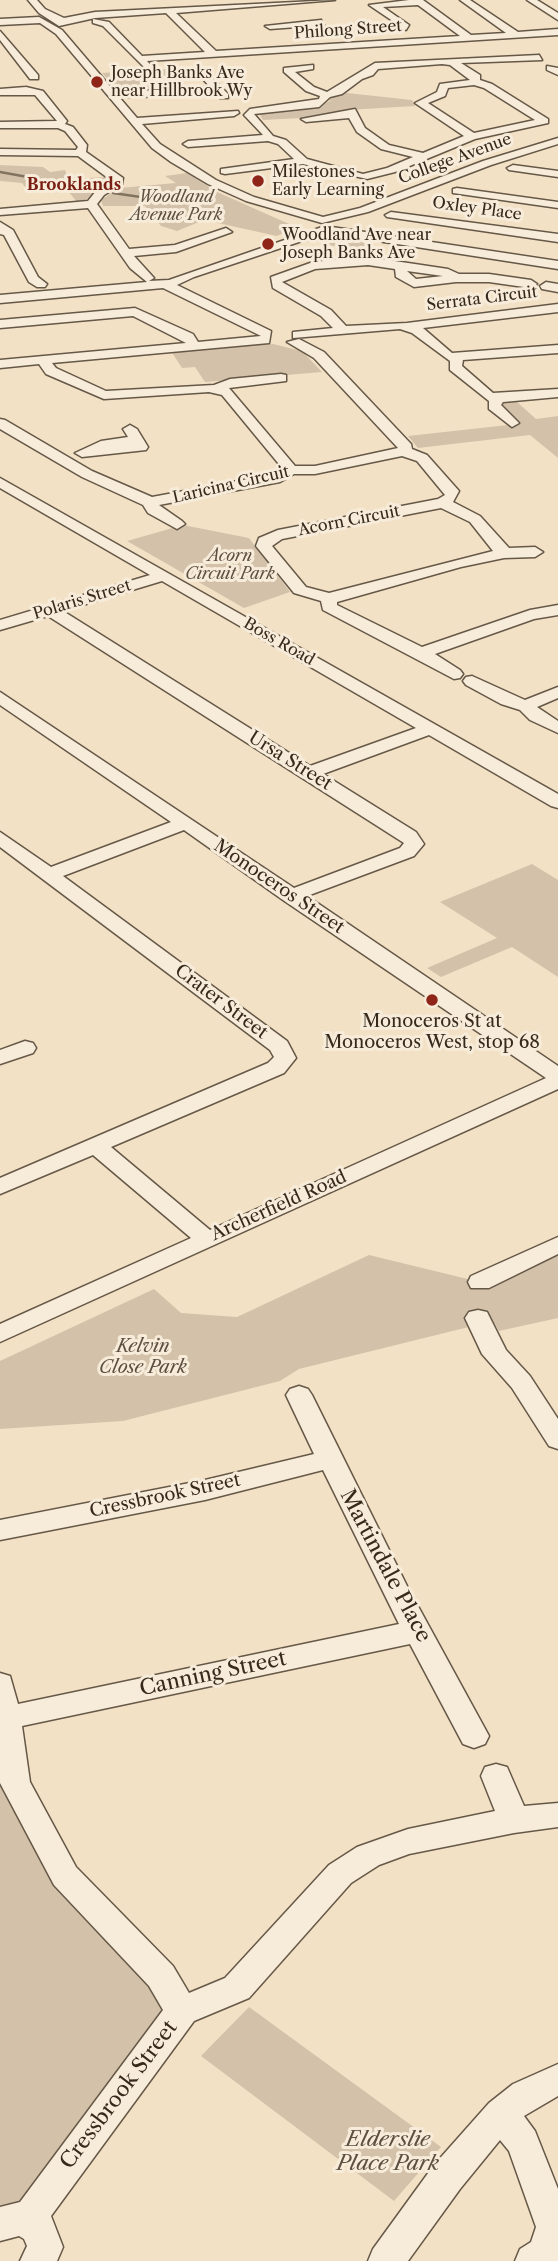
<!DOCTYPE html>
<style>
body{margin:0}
canvas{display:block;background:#f3e1c6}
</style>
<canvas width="558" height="2261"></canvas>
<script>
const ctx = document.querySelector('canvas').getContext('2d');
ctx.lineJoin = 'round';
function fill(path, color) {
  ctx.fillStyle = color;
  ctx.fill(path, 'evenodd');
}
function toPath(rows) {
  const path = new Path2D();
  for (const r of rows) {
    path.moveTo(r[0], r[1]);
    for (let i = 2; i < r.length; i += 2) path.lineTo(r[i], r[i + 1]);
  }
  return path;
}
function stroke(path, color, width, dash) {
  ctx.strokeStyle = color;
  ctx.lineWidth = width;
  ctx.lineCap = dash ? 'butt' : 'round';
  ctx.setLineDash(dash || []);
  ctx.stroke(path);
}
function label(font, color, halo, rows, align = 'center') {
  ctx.font = font + ' "Libre Caslon Text",serif';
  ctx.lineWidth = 6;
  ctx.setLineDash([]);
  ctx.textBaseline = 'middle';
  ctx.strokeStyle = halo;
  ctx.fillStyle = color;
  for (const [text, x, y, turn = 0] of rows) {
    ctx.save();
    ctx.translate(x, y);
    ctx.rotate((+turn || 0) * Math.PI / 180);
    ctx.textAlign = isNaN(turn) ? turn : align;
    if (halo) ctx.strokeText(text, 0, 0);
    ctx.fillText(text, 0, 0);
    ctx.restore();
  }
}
const green = toPath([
 [183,68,186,70,179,71,181,74,191,75,171,77,186,91,138,90,127,93,131,99,125,99,102,73],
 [347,93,412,100,415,106,348,110,302,118,263,120,259,113,314,107,330,101,328,97,333,94],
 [0,165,43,167,50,172,65,170,68,179,107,177,110,180,87,199,77,202,67,190,29,192,22,183,0,181],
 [187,173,217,192,296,227,277,236,204,220,177,231,161,226,145,206,103,206,101,200,119,188,176,183,165,176],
 [339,237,373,243,361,257,345,245,332,246,326,241,295,243],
 [273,344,302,351,322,372,205,382,195,367,182,368,171,351],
 [516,401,536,419,558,416,558,458,530,435,418,448,408,436,517,424,500,407,505,402],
 [183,525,249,538,290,592,244,608,127,541],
 [532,864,558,880,558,977,512,947,441,977,427,968,497,938,440,902],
 [558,1245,558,1318,499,1331,493,1321,299,1369,280,1381,123,1421,0,1429,0,1361,154,1289,181,1313,237,1317,369,1255,480,1282],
 [0,1684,11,1753,65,1876,182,2011,29,2221,12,2240,0,2241],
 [249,2007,441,2147,394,2201,201,2056]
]);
const stream = toPath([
 [0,172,94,189],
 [113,193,182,203]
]);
const minor = toPath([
 [28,0,37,0,45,9,64,18,95,12,335,0,176,13,216,51,460,36,418,5,383,7,409,25,406,30,369,5,409,0,423,0,471,35,506,33,460,0,470,0,518,32,558,29,558,35,147,61,153,68,148,71,103,26,93,23,93,19,109,22,142,56,205,52,166,13,95,18,59,26,39,13,28,0],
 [527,0,537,0,558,13,558,20,527,0],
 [39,17,62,30,137,118,238,111,239,113,234,116,142,124,160,144,216,180,254,197,323,217,360,208,483,161,558,138,558,144,491,165,368,212,322,223,246,201,208,184,171,162,152,148,56,34,40,23,0,25,0,19,39,17],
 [321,20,324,25,270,29,265,26,321,20],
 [0,31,38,75,38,79,30,79,0,40,0,31],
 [539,55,542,60,461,63,480,75,480,80,492,84,548,119,548,123,475,139,395,172,367,179,303,164,225,174,221,173,221,169,294,159,278,144,268,141,188,147,183,144,188,141,263,135,244,115,250,109,319,99,320,96,306,91,284,72,284,68,313,65,313,69,295,72,314,87,327,92,375,63,539,55],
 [442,64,450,65,470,80,440,84,437,92,415,103,464,136,423,153,389,145,365,128,355,109,301,119,306,122,349,118,357,132,381,149,413,157,387,168,363,174,307,159,286,140,273,136,254,114,319,107,330,97,342,94,362,79,373,75,378,69,442,64],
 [474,85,484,88,535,120,474,133,428,103,445,96,448,88,474,85],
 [547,66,558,68,558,75,547,70,547,66],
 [195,69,208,74,228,94,228,98,220,98,216,93,141,97,136,94,141,91,210,87,202,78,192,74,195,69],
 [26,87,43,91,67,121,65,124,73,127,87,145,86,152,123,178,122,184,104,195,97,204,129,249,175,245,226,228,232,232,176,252,134,256,154,278,149,281,169,280,325,226,558,261,558,269,326,233,194,277,177,285,271,331,269,343,52,363,56,368,106,391,214,385,230,379,281,374,286,375,286,381,229,388,295,466,315,466,398,448,314,358,287,342,299,339,324,352,411,444,412,449,427,455,459,491,453,502,480,516,509,548,535,547,543,552,535,557,504,558,461,567,337,602,337,605,422,647,530,610,558,605,558,615,534,619,435,654,460,670,463,674,460,678,454,679,323,610,321,601,294,593,256,546,259,538,278,530,438,499,445,495,417,461,402,456,315,474,294,474,280,482,159,505,182,521,185,524,177,529,148,513,143,505,82,477,0,429,0,419,5,420,92,471,152,497,275,474,283,469,222,395,209,392,104,399,46,374,39,364,0,368,0,360,186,343,133,316,0,328,0,320,135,308,193,334,198,342,261,336,163,288,0,303,0,295,147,282,130,268,88,208,0,215,0,209,88,201,96,191,112,181,78,156,0,155,0,149,76,150,78,147,65,131,58,128,0,128,0,122,57,121,35,95,0,95,0,89,26,87],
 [441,508,470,522,493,551,329,593,306,587,272,546,282,539,441,508],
 [513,165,558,171,558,177,509,170,507,168,513,165],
 [457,188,558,202,558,208,453,193,453,189,457,188],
 [391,212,558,234,558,242,387,217,385,215,391,212],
 [0,222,13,230,38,277,47,284,45,287,37,287,29,282,4,235,0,234,0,222],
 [368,257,448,269,459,274,489,274,531,280,537,284,531,288,489,282,456,282,414,287,396,277,395,269,368,265,315,269,282,282,331,310,346,326,407,323,558,304,558,312,423,328,452,353,558,345,558,353,463,360,462,366,493,393,558,389,558,397,503,402,501,405,519,423,512,427,489,409,489,401,450,370,450,361,412,333,400,329,293,338,293,332,333,328,321,316,273,288,271,277,313,262,368,257],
 [407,271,443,276,416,279,407,271],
 [546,282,558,284,558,292,542,289,540,286,546,282],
 [130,425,137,429,148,447,146,450,82,457,75,453,101,441,128,437,123,429,130,425],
 [0,478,558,794,558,808,551,806,429,735,323,774,416,832,424,844,414,856,307,896,558,1066,558,1089,0,1342,0,1324,191,1238,93,1155,0,1194,0,1178,268,1063,274,1057,270,1050,0,847,0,832,51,867,171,822,0,705,0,692,294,888,400,848,404,843,48,616,0,630,0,620,150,575,0,488,0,478],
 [162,581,416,728,310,766,63,611,162,581],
 [184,830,283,900,546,1078,210,1230,111,1147,284,1073,296,1058,287,1041,63,876,184,830],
 [472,676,525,700,558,687,558,698,537,707,558,721,558,733,530,720,520,710,501,704,466,685,463,681,466,677,472,676],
 [25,1041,33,1043,36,1048,33,1053,0,1064,0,1050,25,1041],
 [558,1237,558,1254,489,1288,471,1288,468,1282,471,1276,558,1237],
 [478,1310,487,1312,506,1350,530,1376,558,1419,558,1449,549,1446,512,1388,482,1354,465,1318,469,1312,478,1310],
 [299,1386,308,1389,312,1395,407,1586,489,1736,485,1744,474,1748,463,1744,410,1644,22,1726,30,1782,76,1867,173,1966,189,1993,225,1978,329,1865,357,1847,408,1829,495,1811,481,1776,485,1767,496,1764,507,1767,524,1806,558,1803,558,1827,514,1833,409,1854,379,1865,351,1883,249,1998,194,2021,51,2216,63,2247,57,2261,20,2261,27,2246,24,2239,19,2236,0,2241,0,2207,20,2202,163,2010,149,1986,54,1885,0,1783,0,1673,10,1676,18,1704,399,1624,323,1470,205,1500,0,1540,0,1520,205,1480,314,1454,286,1395,290,1389,299,1386],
 [558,2064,558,2096,524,2116,535,2131,558,2189,558,2261,515,2261,520,2249,531,2242,536,2227,509,2151,500,2140,460,2189,408,2261,368,2261,373,2249,434,2165,489,2103,513,2084,558,2064]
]);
const markers = [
 [97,82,7,"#8f2418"],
 [258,181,7,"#8f2418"],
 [268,244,7,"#8f2418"],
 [432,1000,7,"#8f2418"]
];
const farStreetnames = [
 ["Philong Street",348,30,-4],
 ["College Avenue",455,159,-20],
 ["Oxley Place",477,209,8],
 ["Serrata Circuit",482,299,-7],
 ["Laricina Circuit",231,485,-13],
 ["Acorn Circuit",349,521,-11],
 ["Polaris Street",82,600,-17],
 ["Boss Road",279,642,30]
];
const farPoinames = [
 ["Joseph Banks Ave",111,73],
 ["near Hillbrook Wy",111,91],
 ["Milestones",272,172],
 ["Early Learning",272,190],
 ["Woodland Ave near",282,235],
 ["Joseph Banks Ave",282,253]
];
const farNeighbourhoodnames = [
 ["Brooklands",74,185]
];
const farParknames = [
 ["Woodland",176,197],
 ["Avenue Park",176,215],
 ["Acorn",230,556],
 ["Circuit Park",230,574]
];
const streetNames = [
 ["Ursa Street",290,761,32],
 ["Monoceros Street",279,887,34],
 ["Crater Street",221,1002,37],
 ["Archerfield Road",279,1206,-24],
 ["Cressbrook Street",165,1496,-12]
];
const poiNames = [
 ["Monoceros St at",432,1022],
 ["Monoceros West, stop 68",432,1043]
];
const parkNames = [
 ["Kelvin",143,1347],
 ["Close Park",143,1368]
];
const nearStreetnames = [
 ["Martindale Place",385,1566,62],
 ["Canning Street",213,1674,-12],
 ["Cressbrook Street",119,2095,-53]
];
const nearParknames = [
 ["Elderslie",388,2140],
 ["Place Park",388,2164]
];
fill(green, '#d3c2a9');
stroke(stream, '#817360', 2.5);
stroke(minor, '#665847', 3);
fill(minor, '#f7ecda');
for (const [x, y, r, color] of markers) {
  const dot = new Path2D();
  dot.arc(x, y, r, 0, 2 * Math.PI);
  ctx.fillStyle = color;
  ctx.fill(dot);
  stroke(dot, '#f7ecda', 2.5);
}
label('16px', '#372a1d', '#f7ecda', farStreetnames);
label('16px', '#372a1d', '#f7ecda', farPoinames, 'left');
label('bold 16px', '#7a1f14', '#f7ecda', farNeighbourhoodnames);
label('italic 16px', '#5e5040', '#f7ecda', farParknames);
label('18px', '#372a1d', '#f7ecda', streetNames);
label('18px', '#372a1d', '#f7ecda', poiNames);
label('italic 18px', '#5e5040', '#f7ecda', parkNames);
label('21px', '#372a1d', '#f7ecda', nearStreetnames);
label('italic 21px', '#5e5040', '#f7ecda', nearParknames);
</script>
